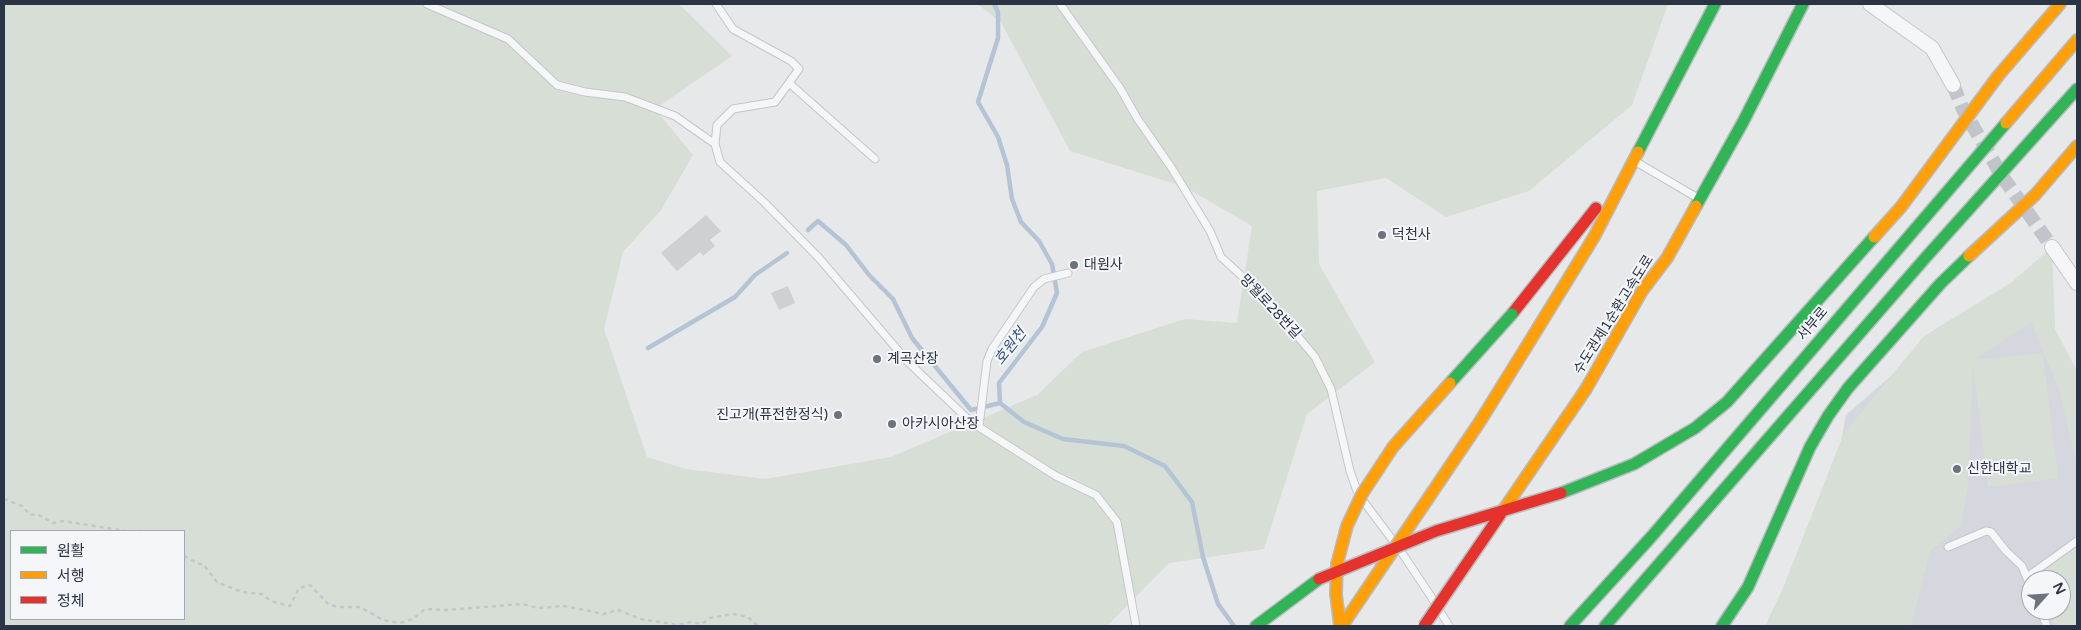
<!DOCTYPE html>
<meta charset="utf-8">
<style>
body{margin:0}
#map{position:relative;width:2081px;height:630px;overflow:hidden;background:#e6e8ea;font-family:"Varela Round","Noto Sans KR",sans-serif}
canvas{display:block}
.frame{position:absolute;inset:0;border:5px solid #2b3445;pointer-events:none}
.legend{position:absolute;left:10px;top:530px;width:175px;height:90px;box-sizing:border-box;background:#f4f6f9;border:1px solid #a4a8b1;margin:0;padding:6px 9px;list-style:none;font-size:15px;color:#2b3445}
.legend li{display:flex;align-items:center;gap:10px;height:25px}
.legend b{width:25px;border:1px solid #a4a8b1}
.north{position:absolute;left:2021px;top:570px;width:50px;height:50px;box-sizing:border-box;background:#f4f6f9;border:1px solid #a4a8b1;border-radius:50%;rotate:64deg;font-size:14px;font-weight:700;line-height:20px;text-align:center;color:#2b3445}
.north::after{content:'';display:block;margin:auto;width:18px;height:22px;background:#6c737f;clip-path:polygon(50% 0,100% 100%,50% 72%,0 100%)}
</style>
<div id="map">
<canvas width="2081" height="630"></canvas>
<div class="frame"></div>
<ul class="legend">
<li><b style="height:6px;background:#30b455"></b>원활</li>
<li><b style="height:6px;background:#ff9f0a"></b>서행</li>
<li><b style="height:6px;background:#e5322d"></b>정체</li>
</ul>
<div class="north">N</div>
</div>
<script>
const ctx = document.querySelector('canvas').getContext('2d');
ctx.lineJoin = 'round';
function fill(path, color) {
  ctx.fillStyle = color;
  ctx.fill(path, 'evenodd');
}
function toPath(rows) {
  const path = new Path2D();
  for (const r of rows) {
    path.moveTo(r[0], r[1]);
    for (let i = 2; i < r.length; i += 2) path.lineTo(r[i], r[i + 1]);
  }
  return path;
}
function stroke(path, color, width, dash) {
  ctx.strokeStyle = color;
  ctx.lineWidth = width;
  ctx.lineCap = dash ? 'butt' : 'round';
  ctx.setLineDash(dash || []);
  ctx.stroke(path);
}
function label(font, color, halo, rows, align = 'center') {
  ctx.font = font + ' "Varela Round","Noto Sans KR",sans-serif';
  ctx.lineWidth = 4;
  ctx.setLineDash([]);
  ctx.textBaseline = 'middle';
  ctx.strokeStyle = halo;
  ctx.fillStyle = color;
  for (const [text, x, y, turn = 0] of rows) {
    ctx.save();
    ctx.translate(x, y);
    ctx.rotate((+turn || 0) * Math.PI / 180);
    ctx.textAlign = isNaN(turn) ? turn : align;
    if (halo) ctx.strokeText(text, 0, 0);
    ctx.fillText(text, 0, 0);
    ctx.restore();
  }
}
const built = toPath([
 [2042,316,2077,381,2077,626,1800,626,1826,523,1846,415,1899,369],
 [2031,580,2061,580,2061,610,2031,610]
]);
const green = toPath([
 [4,4,679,4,732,56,655,109,693,155,661,210,623,252,604,329,647,457,686,469,765,479,891,457,1037,395,1082,352,1185,319,1237,323,1252,226,1185,187,1070,151,1001,22,977,4,1668,4,1632,105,1529,191,1446,217,1386,178,1317,191,1319,264,1375,362,1307,414,1264,549,1169,563,1107,626,4,626],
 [11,531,184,531,184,619,11,619],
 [2052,247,2055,329,2077,371,2077,467,2059,390,2031,322,1974,360,2043,353,2058,478,1988,487,1973,365,1968,489,1960,527,1930,551,1911,626,1765,626,1783,588,1844,433,1924,336,2012,282],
 [2077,547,2077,626,2055,626,2048,610,2061,610,2061,580,2036,580,2036,576]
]);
const stream = toPath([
 [994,4,998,12,998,38,978,102,998,137,1007,165,1012,199,1021,222,1039,241,1052,264,1057,293,1042,327,999,383,1000,403,1024,422,1063,439,1124,446,1165,466,1192,502,1203,557,1218,604,1234,626],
 [808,230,818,221,846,245,869,275,893,299,912,338,971,410,1000,403],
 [648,348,735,297,755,275,787,253]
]);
const building = toPath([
 [706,215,721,231,710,240,715,246,703,256,700,252,677,271,661,253],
 [788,286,795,303,779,310,771,293]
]);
const streetTunnel = toPath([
 [1953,85,1963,109,2002,176,2052,247]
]);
const path = toPath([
 [4,499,22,506,30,515,37,514,53,523,63,521,126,531],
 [139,531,142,531],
 [184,556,199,564,203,564,217,582,242,592,262,594,271,601,290,606,299,588,310,585,328,604,338,607,360,607,383,620,400,623,413,619,425,609,446,610,522,604,538,608,564,606,604,614,618,610,641,619,678,625,690,622,702,624,710,618,734,614,748,617,758,626]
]);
const lane = toPath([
 [427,4,508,39,557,85,585,92,625,97,675,116,715,144],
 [716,4,733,29,791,61,799,69,775,102,733,109,717,125,715,144,720,162,764,202,819,258,908,362,971,422,1056,476,1096,495,1117,522,1136,626],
 [1060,4,1120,88,1137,118,1171,167,1210,231,1221,257,1265,297,1315,357,1331,389,1350,471,1357,491],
 [789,83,875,159],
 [1638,163,1696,197],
 [979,426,987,361,992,349,1034,287,1044,279,1068,273],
 [1364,502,1394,542],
 [1948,547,1986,531,1991,532,2006,551,2022,566,2031,588],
 [1400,550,1434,601],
 [2027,577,2077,541],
 [2040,610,2047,626],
 [1440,611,1449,626]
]);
const street = toPath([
 [1870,4,1932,48,1953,85],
 [2052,247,2077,283]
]);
const fast = toPath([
 [1638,152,1715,4],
 [1696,206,1743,122,1803,4],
 [1561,493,1634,464,1695,428,1727,402,1874,237],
 [1256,626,1319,579],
 [1570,626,1652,536,2006,123],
 [1605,626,1927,256,2077,89],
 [1722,626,1748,587,1810,447,1828,416,1848,388,1941,283,1969,256]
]);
const slow = toPath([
 [2006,123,2077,40],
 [1874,237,1901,207,1998,76,2060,4],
 [1969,256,2035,195,2077,146],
 [1525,349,1594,237,1638,152],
 [1586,389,1642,291,1667,258,1696,206]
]);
const jam = toPath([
 [1512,314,1596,208]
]);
const fastBridge = toPath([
 [1450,383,1512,314]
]);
const slowBridge = toPath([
 [1500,515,1586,389],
 [1340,626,1336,594,1337,564,1347,526,1362,494,1393,447,1450,383],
 [1342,626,1479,423,1525,349]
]);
const jamBridge = toPath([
 [1319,579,1436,531,1561,493],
 [1424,626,1500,515]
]);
const markers = [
 [1382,235,5,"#6c737f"],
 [1074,265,5,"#6c737f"],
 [877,359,5,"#6c737f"],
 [838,415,5,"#6c737f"],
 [892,424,5,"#6c737f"],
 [1957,469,5,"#6c737f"]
];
const poiNames = [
 ["덕천사",1392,235],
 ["대원사",1084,265],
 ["계곡산장",887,359],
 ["진고개(퓨전한정식)",828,415,"right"],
 ["아카시아산장",902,424],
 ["신한대학교",1967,469]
];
const streetNames = [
 ["망월로28번길",1270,307,47],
 ["수도권제1순환고속도로",1614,315,-58],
 ["서부로",1813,324,-50]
];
const waterNames = [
 ["호원천",1011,347,-52]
];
fill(built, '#d4d7dd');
fill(green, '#d6ded6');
stroke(stream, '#b4c4d5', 4.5);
fill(building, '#ced0d3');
stroke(streetTunnel, '#c1c4c9', 14, [14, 7]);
stroke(lane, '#c4c6c8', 9);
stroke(street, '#c4c6c8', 16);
stroke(fast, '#b8bbbf', 14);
stroke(slow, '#b8bbbf', 14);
stroke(jam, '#b8bbbf', 14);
stroke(path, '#c5c6ca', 2.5, [4, 4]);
stroke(lane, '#f5f6f7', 7);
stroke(street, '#f5f6f7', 14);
stroke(fast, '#30b455', 11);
stroke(slow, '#ff9f0a', 11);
stroke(jam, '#e5322d', 11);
stroke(fastBridge, '#b8bbbf', 14, []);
stroke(slowBridge, '#b8bbbf', 14, []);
stroke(jamBridge, '#b8bbbf', 14, []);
stroke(fastBridge, '#30b455', 11);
stroke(slowBridge, '#ff9f0a', 11);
stroke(jamBridge, '#e5322d', 11);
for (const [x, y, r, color] of markers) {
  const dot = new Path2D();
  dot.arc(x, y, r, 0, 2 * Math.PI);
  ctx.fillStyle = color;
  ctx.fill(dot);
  stroke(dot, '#f4f6f9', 2);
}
label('14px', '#2b3445', '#f4f6f9', poiNames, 'left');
label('14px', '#2b3445', '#f4f6f9', streetNames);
label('italic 15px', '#34527a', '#f4f6f9', waterNames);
</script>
